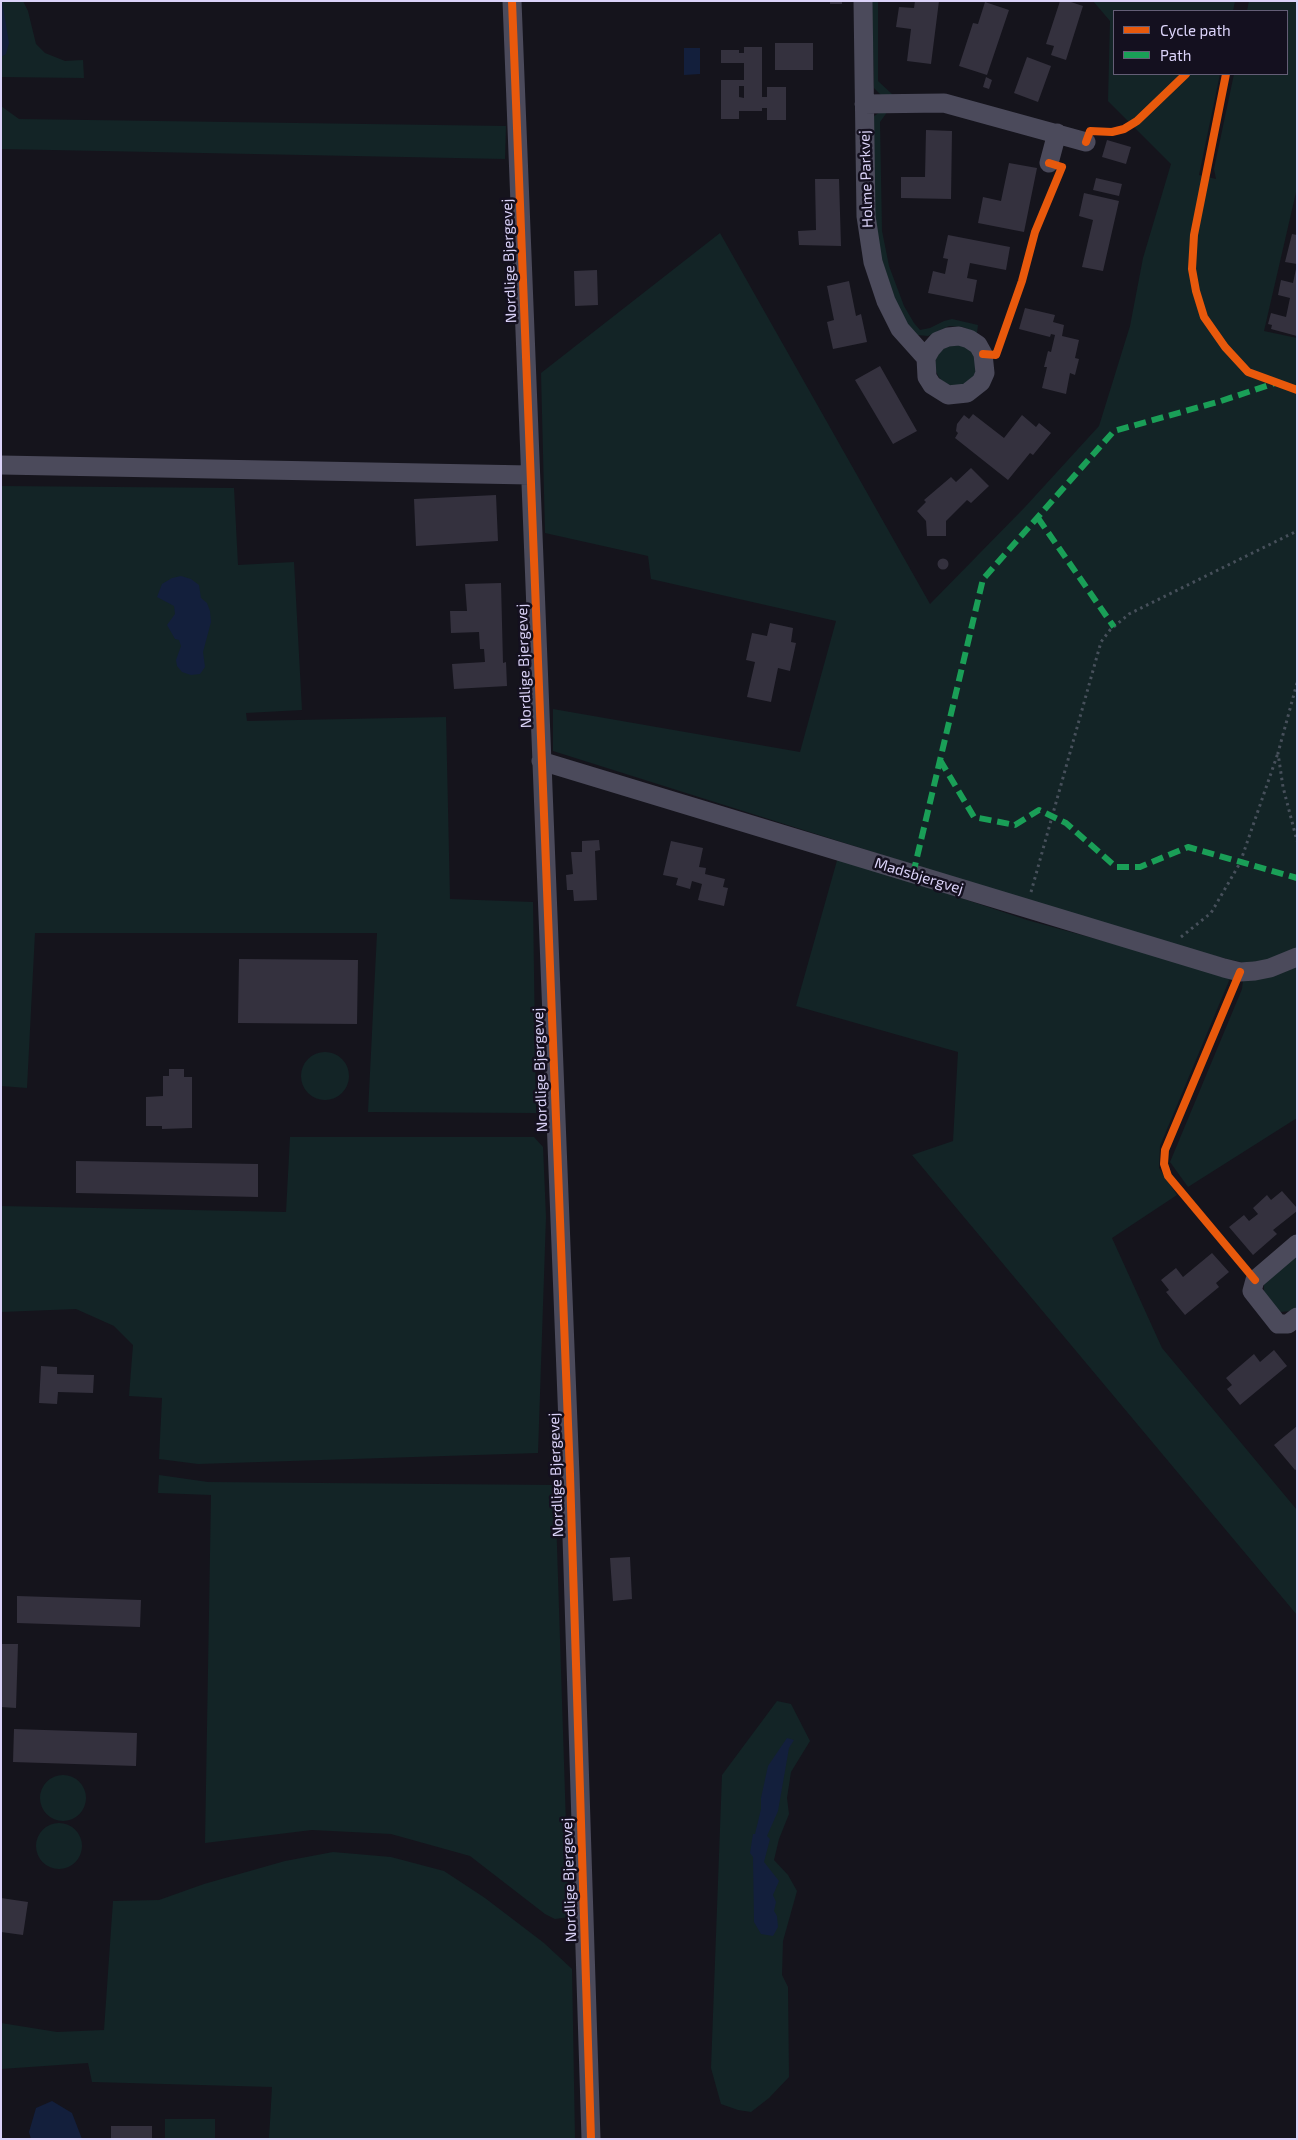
<!DOCTYPE html>
<style>
body{margin:0}
#map{position:relative;width:1298px;height:2140px;overflow:hidden;background:#15141c;font-family:"Exo 2",sans-serif}
canvas{display:block}
.frame{position:absolute;inset:0;border:2px solid #dbd3f9;pointer-events:none}
.legend{position:absolute;left:1113px;top:10px;width:175px;height:65px;box-sizing:border-box;background:#14101f;border:1px solid #645e76;margin:0;padding:6px 9px;list-style:none;font-size:15px;color:#dbd3f9}
.legend li{display:flex;align-items:center;gap:10px;height:25px}
.legend b{width:25px;border:1px solid #645e76}
</style>
<div id="map">
<canvas width="1298" height="2140"></canvas>
<div class="frame"></div>
<ul class="legend">
<li><b style="height:6px;background:#e8590c"></b>Cycle path</li>
<li><b style="height:6px;background:#1a9f57"></b>Path</li>
</ul>
</div>
<script>
const ctx = document.querySelector('canvas').getContext('2d');
ctx.lineJoin = 'round';
function fill(path, color) {
  ctx.fillStyle = color;
  ctx.fill(path, 'evenodd');
}
function toPath(rows) {
  const path = new Path2D();
  for (const r of rows) {
    if (r.length === 3) {
      path.moveTo(r[0] + r[2], r[1]);
      path.arc(r[0], r[1], r[2], 0, 2 * Math.PI);
      continue;
    }
    path.moveTo(r[0], r[1]);
    for (let i = 2; i < r.length; i += 2) path.lineTo(r[i], r[i + 1]);
  }
  return path;
}
function stroke(path, color, width, dash) {
  ctx.strokeStyle = color;
  ctx.lineWidth = width;
  ctx.lineCap = dash ? 'butt' : 'round';
  ctx.setLineDash(dash || []);
  ctx.stroke(path);
}
function label(font, color, halo, rows, align = 'center') {
  ctx.font = font + ' "Exo 2",sans-serif';
  ctx.lineWidth = 5;
  ctx.setLineDash([]);
  ctx.textBaseline = 'middle';
  ctx.strokeStyle = halo;
  ctx.fillStyle = color;
  for (const [text, x, y, turn = 0] of rows) {
    ctx.save();
    ctx.translate(x, y);
    ctx.rotate((+turn || 0) * Math.PI / 180);
    ctx.textAlign = isNaN(turn) ? turn : align;
    if (halo) ctx.strokeText(text, 0, 0);
    ctx.fillText(text, 0, 0);
    ctx.restore();
  }
}
const green = toPath([
 [1,1,23,1,28,11,36,44,45,53,65,61,83,60,84,78,1,77],
 [872,1,878,1,878,81,893,95,881,95,874,88],
 [1093,1,1235,1,1233,11,1114,11,1114,74,1220,74,1199,175,1216,179,1214,169,1234,74,1287,74,1287,11,1247,11,1249,1,1297,1,1297,188,1264,331,1297,338,1297,1118,1188,1187,1170,1162,1242,989,1245,963,1168,945,553,751,553,709,800,752,836,621,651,579,648,556,545,533,541,373,720,233,930,604,1025,507,1099,426,1130,326,1143,258,1171,164,1108,101,1110,21],
 [1,106,19,119,506,126,505,159,1,149],
 [881,111,888,111,880,122,882,231,889,266,904,306,914,323,920,330,930,328,944,321,952,319,978,325,977,333,963,327,949,326,928,336,918,335,913,333,897,307,881,260,874,212,873,117],
 [956,365,21],
 [1,486,234,488,238,565,294,562,302,710,246,713,247,721,446,717,450,899,533,902,536,1113,368,1112,377,933,35,933,27,1088,1,1086],
 [838,857,1027,920,1231,976,1160,1146,1159,1168,1177,1195,1112,1238,1162,1348,1297,1510,1297,1615,912,1155,953,1141,958,1052,796,1006],
 [325,1076,24],
 [290,1137,534,1137,543,1147,546,1217,538,1453,198,1464,159,1459,162,1398,129,1396,133,1345,114,1326,76,1309,1,1312,1,1206,286,1212],
 [1297,1255,1297,1306,1292,1311,1280,1312,1264,1294,1264,1284],
 [159,1475,208,1482,555,1485,569,1917,555,1919,545,1914,470,1856,391,1834,312,1830,205,1843,211,1495,158,1493],
 [777,1701,791,1704,810,1741,791,1772,787,1798,789,1814,779,1839,774,1860,788,1875,797,1891,783,1941,782,1975,788,1987,789,2077,769,2098,751,2112,738,2110,721,2104,711,2068,722,1775],
 [63,1798,23],
 [59,1846,23],
 [333,1852,391,1857,444,1871,485,1898,544,1943,572,1969,575,2139,269,2139,272,2087,92,2082,88,2063,1,2069,1,2023,57,2032,104,2030,113,1901,159,1900,204,1884,285,1861],
 [165,2119,215,2119,215,2139,165,2139]
]);
const water = toPath([
 [2,1,9,43,6,54,1,57],
 [684,48,700,48,700,74,684,75],
 [181,576,191,579,199,585,201,598,207,603,210,611,211,622,203,652,205,667,200,674,191,675,182,672,177,666,176,660,181,646,179,640,175,639,167,625,175,614,174,606,157,597,162,584,172,578],
 [787,1738,794,1740,789,1748,778,1811,767,1836,770,1839,764,1862,779,1881,773,1895,776,1902,774,1911,777,1916,778,1927,773,1936,761,1934,754,1922,753,1857,750,1853,753,1834,755,1834,761,1809,761,1798,768,1766],
 [52,2101,72,2113,82,2139,31,2139,29,2132,36,2108]
]);
const building = toPath([
 [830,1,842,1,842,4,830,4],
 [915,1,939,1,931,64,907,61,911,29,896,27,899,7,914,8],
 [1060,1,1068,1,1083,6,1066,60,1051,55,1054,46,1046,44],
 [985,2,1009,10,987,75,959,66,973,23,978,24],
 [775,43,813,43,813,70,775,70],
 [744,47,762,47,762,97,767,97,767,87,786,87,786,120,767,120,767,108,762,108,762,111,739,111,739,119,721,119,721,80,744,80,744,63,721,63,721,50,739,50,739,53,744,53],
 [739,86,744,86,744,98,739,97],
 [1027,57,1051,66,1038,102,1014,93],
 [986,77,992,80,989,89,983,87],
 [926,130,952,131,951,199,901,198,901,177,925,177],
 [1107,140,1131,147,1126,164,1102,157],
 [1009,163,1037,168,1024,232,978,223,983,197,1001,201],
 [1096,178,1122,184,1119,196,1093,190],
 [815,179,839,179,841,246,799,245,798,231,816,230],
 [1084,193,1119,201,1103,271,1082,267,1093,220,1079,216],
 [1292,234,1297,235,1297,264,1285,262],
 [948,235,1010,247,1006,270,970,263,967,278,977,280,973,302,928,293,933,271,945,274,948,259,943,258],
 [1296,269,1297,269,1297,336,1271,329,1272,325,1268,324,1271,313,1286,317,1290,298,1278,295,1281,280,1293,283],
 [597,270,598,305,575,306,574,271],
 [849,281,856,316,861,314,867,342,833,349,827,322,834,320,827,286],
 [1025,308,1055,315,1053,322,1064,325,1062,336,1079,340,1075,358,1079,359,1075,375,1070,373,1066,394,1042,388,1047,367,1044,367,1048,351,1051,352,1055,335,1051,334,1050,337,1019,329],
 [880,366,917,431,893,444,855,380],
 [973,414,1004,438,1022,415,1036,427,1039,423,1051,433,1033,455,1030,453,1008,480,955,438,958,433,956,431,957,424,964,415,969,419],
 [971,468,989,486,971,503,967,500,946,521,946,536,927,536,926,521,917,511,926,502,924,500,951,477,956,482],
 [496,495,498,541,416,546,414,499],
 [943,564,5.5],
 [501,583,503,663,506,662,507,686,454,689,452,664,485,662,484,649,480,649,479,632,451,633,450,611,467,611,465,584],
 [770,623,793,628,791,642,796,643,790,671,778,668,771,702,747,697,755,662,746,660,752,633,767,636],
 [599,840,600,850,595,851,597,900,574,901,573,890,567,890,566,875,573,874,571,852,582,852,582,841],
 [671,841,703,848,699,867,706,868,705,874,725,879,723,887,728,888,724,906,698,900,702,884,692,881,690,889,676,885,678,878,663,875],
 [239,959,358,960,357,1024,238,1023],
 [169,1069,184,1069,184,1077,192,1077,192,1128,162,1129,162,1126,146,1126,146,1097,163,1096,163,1076,169,1076],
 [76,1161,258,1164,258,1197,76,1193],
 [1282,1191,1297,1208,1297,1211,1273,1230,1277,1234,1253,1255,1229,1227,1244,1215,1249,1221,1258,1214,1253,1208,1267,1195,1271,1200],
 [1212,1253,1229,1272,1216,1283,1219,1287,1185,1315,1166,1292,1169,1290,1161,1280,1176,1268,1183,1277],
 [1274,1350,1287,1366,1240,1405,1227,1389,1232,1385,1226,1378,1254,1354,1260,1362],
 [41,1366,57,1367,57,1374,94,1375,93,1393,58,1392,57,1404,39,1403],
 [1297,1426,1297,1469,1295,1470,1274,1445],
 [630,1557,632,1599,613,1601,610,1558],
 [17,1596,141,1600,140,1627,17,1623],
 [1,1644,18,1644,16,1708,1,1707],
 [14,1729,137,1733,136,1766,13,1762],
 [1,1898,28,1902,23,1935,1,1932],
 [111,2126,152,2126,152,2139,111,2139]
]);
const path = toPath([
 [1297,683,1278,753,1283,787,1297,841],
 [1031,892,1101,642,1110,630,1129,614,1297,531],
 [1181,937,1211,913,1240,863,1278,753]
]);
const minor = toPath([
 [512,1,570,1474,591,2139],
 [863,1,866,216,873,262,886,301,900,329,926,358,927,377,932,385,948,395,967,393,981,382,985,373,983,354,978,345,969,339,959,336,948,337,938,341,931,349,926,358],
 [864,104,944,103,1086,142],
 [1049,163,1057,133],
 [1,465,530,475],
 [541,761,1224,968,1240,972,1255,971,1270,968,1297,957],
 [1297,1244,1255,1280,1252,1291,1278,1324,1288,1324,1297,1317]
]);
const quiet = toPath([
 [1038,518,1114,627],
 [940,760,974,817,1015,825,1039,810,1066,823,1116,867,1140,867,1188,847,1297,878],
 [913,874,983,579,1114,431,1221,401,1275,383]
]);
const cycleway = toPath([
 [512,1,570,1474,591,2139],
 [1226,74,1194,235,1192,269,1196,291,1204,317,1225,347,1248,372,1297,390],
 [1086,142,1090,131,1112,132,1124,129,1137,121,1186,74],
 [983,354,996,355,1022,281,1035,232,1062,167,1049,163],
 [1240,972,1165,1150,1164,1164,1168,1176,1255,1280]
]);
const streetNames = [
 ["Holme Parkvej",866,179,-92],
 ["Nordlige Bjergevej",509,261,-92],
 ["Nordlige Bjergevej",524,666,-92],
 ["Madsbjergvej",919,876,17],
 ["Nordlige Bjergevej",540,1070,-92],
 ["Nordlige Bjergevej",556,1475,-92],
 ["Nordlige Bjergevej",569,1880,-92]
];
fill(green, '#132426');
fill(water, '#131f3c');
fill(building, '#34313e');
stroke(path, '#47505b', 3, [2.5, 4]);
stroke(minor, '#4b4a5b', 19);
stroke(quiet, '#1a9f57', 6, [12, 6]);
stroke(cycleway, '#e8590c', 8);
label('15px', '#dbd3f9', '#14101f', streetNames);
</script>
